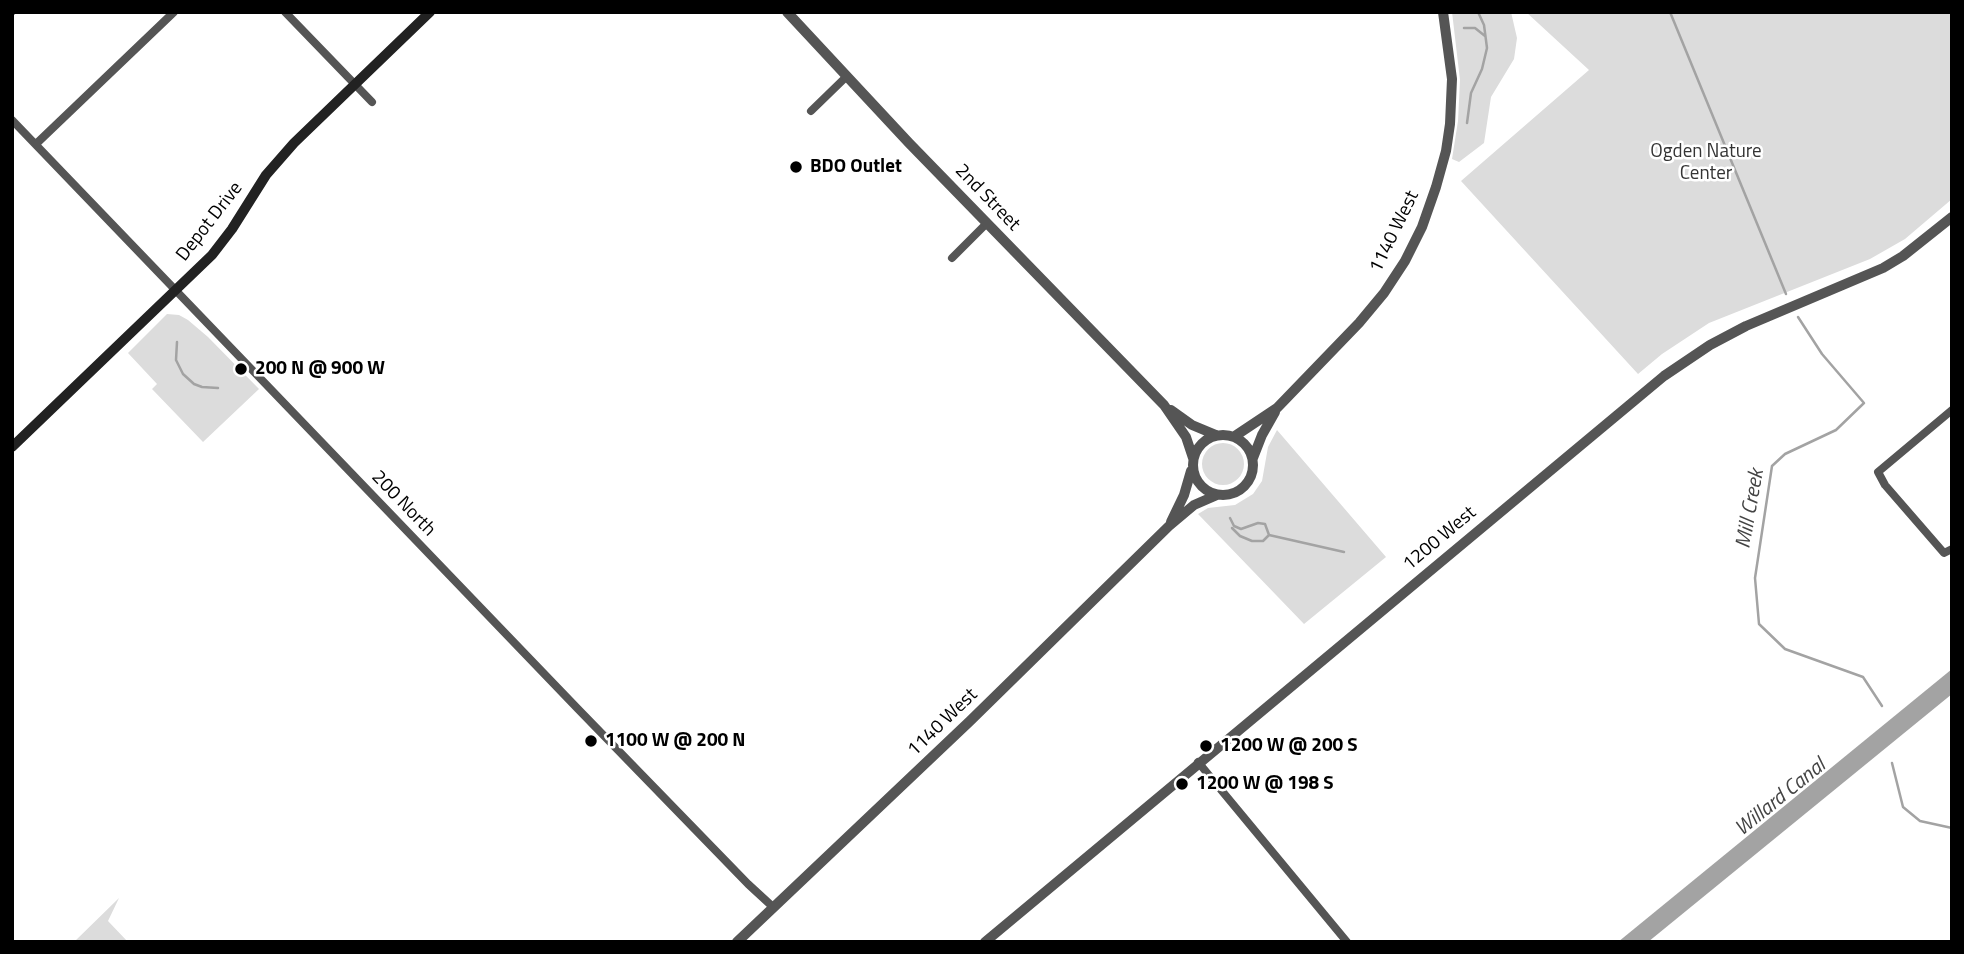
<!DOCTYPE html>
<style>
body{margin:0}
#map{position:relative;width:1964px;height:954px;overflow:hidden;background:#fff;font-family:"Titillium Web",sans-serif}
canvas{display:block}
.frame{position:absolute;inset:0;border:14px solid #000;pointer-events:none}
</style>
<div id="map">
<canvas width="1964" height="954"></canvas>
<div class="frame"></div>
</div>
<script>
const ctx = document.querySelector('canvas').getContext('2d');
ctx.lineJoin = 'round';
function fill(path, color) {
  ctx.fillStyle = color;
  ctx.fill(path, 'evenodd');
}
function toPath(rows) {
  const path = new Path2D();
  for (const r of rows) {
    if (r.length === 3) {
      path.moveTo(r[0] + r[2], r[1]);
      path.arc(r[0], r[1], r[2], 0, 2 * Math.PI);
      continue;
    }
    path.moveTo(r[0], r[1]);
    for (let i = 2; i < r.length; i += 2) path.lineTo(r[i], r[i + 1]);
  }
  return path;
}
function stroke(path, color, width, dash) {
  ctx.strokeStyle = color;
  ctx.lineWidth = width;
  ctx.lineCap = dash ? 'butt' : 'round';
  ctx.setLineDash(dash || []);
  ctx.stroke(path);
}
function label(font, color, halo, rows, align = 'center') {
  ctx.font = font + ' "Titillium Web",sans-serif';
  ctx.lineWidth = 5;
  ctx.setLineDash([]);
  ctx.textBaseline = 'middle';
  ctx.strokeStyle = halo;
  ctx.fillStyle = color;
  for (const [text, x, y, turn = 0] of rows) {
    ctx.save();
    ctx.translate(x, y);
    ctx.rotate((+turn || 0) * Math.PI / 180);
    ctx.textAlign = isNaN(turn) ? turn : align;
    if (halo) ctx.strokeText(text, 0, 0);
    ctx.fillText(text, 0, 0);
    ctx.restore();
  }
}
const green = toPath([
 [1452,12,1511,12,1517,38,1514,59,1491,97,1484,143,1459,162,1452,159,1458,121,1460,80],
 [1526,12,1952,12,1952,199,1905,239,1870,259,1709,323,1662,354,1638,374,1461,181,1589,70],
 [167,314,179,315,188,320,208,337,259,389,203,442,152,389,157,384,128,353],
 [1277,430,1386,557,1304,624,1198,514,1208,508,1235,505,1253,494,1262,481,1268,447],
 [1223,464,21],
 [119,898,108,921,128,942,74,942]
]);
const water = toPath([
 [1952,669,1952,694,1648,942,1618,942]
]);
const stream = toPath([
 [1670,12,1786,294],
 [1464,28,1475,28,1485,36],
 [1467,123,1471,93,1482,69,1487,48,1484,25,1478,12],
 [1798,317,1822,354,1864,403,1836,430,1785,454,1772,466,1755,578,1759,624,1785,649,1863,677,1882,706],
 [177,342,176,360,183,374,194,384,202,387,218,388],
 [1230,518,1234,526,1241,529,1258,523,1265,524,1269,535,1263,541,1252,541,1240,536,1232,528],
 [1269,535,1344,552],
 [1892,763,1903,807,1920,821,1952,828]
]);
const minor = toPath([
 [285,12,372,102],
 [811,111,846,77],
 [12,120,578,709,748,884,773,907],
 [36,144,174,12],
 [952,258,987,223],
 [1952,410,1878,472,1885,485,1944,553,1952,549],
 [1198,762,1347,942]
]);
const tertiary = toPath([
 [787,12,909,143,1164,405,1186,437,1193,458],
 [1171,410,1192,425,1216,435],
 [1223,465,30],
 [1235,436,1277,408,1359,323,1384,293,1405,261,1422,227,1436,187,1446,151,1450,124,1452,79,1443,12],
 [1253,458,1262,435,1275,412],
 [1171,522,1184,495,1191,471],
 [737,942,970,721,1169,526,1194,505,1217,495],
 [985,942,1664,376,1710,345,1746,326,1883,268,1903,256,1952,217]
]);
const secondary = toPath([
 [12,447,212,255,232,229,266,175,294,143,430,12]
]);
const rail = toPath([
 [12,15,15,12]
]);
const markers = [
 [796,167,7,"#000"],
 [241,369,7,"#000"],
 [591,741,7,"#000"],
 [1206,746,7,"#000"],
 [1182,784,7,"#000"]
];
const parkNames = [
 ["Ogden Nature",1706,152],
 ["Center",1706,174]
];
const poiNames = [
 ["BDO Outlet",810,167],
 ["200 N @ 900 W",255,369],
 ["1100 W @ 200 N",605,741],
 ["1200 W @ 200 S",1220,746],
 ["1200 W @ 198 S",1196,784]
];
const streetNames = [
 ["2nd Street",987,198,46],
 ["Depot Drive",210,222,-52],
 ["1140 West",1395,232,-64],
 ["200 North",403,504,46],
 ["1200 West",1440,539,-40],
 ["1140 West",943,723,-44]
];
const waterNames = [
 ["Mill Creek",1751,509,-80],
 ["Willard Canal",1781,798,-39]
];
fill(green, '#dcdcdc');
fill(water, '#a3a3a3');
stroke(stream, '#a3a3a3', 2.5);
stroke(minor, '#555', 8);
stroke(tertiary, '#555', 10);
stroke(secondary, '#222', 10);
stroke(rail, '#000', 2.5, [10, 3.5, 2, 3.5]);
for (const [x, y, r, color] of markers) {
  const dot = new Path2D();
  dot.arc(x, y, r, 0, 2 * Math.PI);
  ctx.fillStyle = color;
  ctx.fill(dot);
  stroke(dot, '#fff', 2.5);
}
label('19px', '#333', '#fff', parkNames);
label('bold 19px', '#000', '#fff', poiNames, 'left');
label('19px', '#000', '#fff', streetNames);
label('italic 21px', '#444', '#fff', waterNames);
</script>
